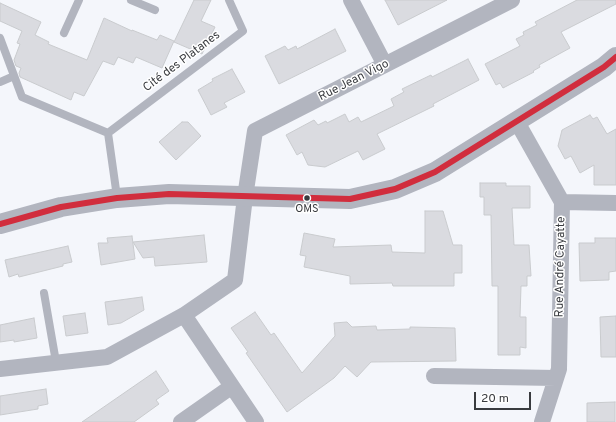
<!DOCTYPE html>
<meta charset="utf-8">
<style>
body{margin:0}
#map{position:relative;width:616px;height:422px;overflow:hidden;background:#f4f6fb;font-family:Overpass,sans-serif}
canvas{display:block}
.scale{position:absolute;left:474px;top:392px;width:57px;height:18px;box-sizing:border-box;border:2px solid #393b3f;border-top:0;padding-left:5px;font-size:12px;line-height:14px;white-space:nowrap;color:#393b3f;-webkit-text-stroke:3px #fff;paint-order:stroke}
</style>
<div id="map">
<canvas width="616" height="422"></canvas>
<div class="scale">20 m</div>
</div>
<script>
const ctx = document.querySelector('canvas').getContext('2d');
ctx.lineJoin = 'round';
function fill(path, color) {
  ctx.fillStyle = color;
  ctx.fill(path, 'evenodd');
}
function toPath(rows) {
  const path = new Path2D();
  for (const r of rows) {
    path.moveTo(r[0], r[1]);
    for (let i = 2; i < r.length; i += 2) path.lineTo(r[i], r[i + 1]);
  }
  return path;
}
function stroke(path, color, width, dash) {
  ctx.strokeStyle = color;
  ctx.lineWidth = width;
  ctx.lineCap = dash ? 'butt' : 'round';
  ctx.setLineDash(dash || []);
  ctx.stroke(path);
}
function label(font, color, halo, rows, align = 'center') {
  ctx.font = font + ' Overpass,sans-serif';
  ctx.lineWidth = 3;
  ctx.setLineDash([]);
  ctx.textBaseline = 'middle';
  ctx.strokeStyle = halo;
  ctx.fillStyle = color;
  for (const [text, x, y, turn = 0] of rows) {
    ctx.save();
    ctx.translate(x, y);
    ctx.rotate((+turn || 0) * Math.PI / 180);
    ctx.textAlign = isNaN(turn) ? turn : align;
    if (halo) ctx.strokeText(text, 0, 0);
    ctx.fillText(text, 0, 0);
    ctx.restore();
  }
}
const building = toPath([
 [194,0,211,0,201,21,215,27,202,54,174,42,194,0],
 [385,0,447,0,398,25,385,0],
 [577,0,616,0,616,4,561,32,570,48,539,65,540,67,533,71,534,72,503,88,500,83,496,85,485,64,520,46,516,39,524,35,523,32,537,25,535,22,577,0],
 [0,3,41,22,35,35,49,42,48,44,87,60,104,18,132,31,132,30,157,40,160,35,174,41,162,68,136,57,133,63,118,57,114,65,103,61,84,96,74,92,71,100,20,77,19,73,21,68,16,66,14,60,20,44,17,43,22,31,0,21,0,3],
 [335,29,346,51,279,84,265,56,285,46,288,50,296,46,297,49,335,29],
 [468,59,479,80,433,104,434,106,377,134,385,149,363,160,358,151,325,167,308,165,302,152,297,155,286,135,314,120,318,125,326,121,327,123,345,114,349,122,358,117,361,122,394,106,391,99,404,92,402,89,431,75,432,77,468,59],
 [232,69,245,92,224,103,227,107,211,115,198,90,213,81,212,79,232,69],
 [590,115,593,119,597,117,607,134,616,129,616,185,594,185,594,165,580,173,571,156,565,159,558,146,562,130,590,115],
 [182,122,188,122,201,136,176,160,159,142,182,122],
 [480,183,506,183,506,186,530,186,530,208,512,208,514,245,529,245,531,276,527,276,527,286,521,286,520,317,526,317,526,348,520,347,520,355,498,355,498,286,492,286,491,215,484,215,484,197,480,197,480,183],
 [425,211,443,211,453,245,462,245,462,273,454,273,454,286,393,286,392,283,350,284,350,276,304,267,306,256,300,255,304,233,335,239,333,247,391,245,392,252,425,253,425,211],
 [204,235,207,262,155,266,154,257,143,258,133,242,204,235],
 [132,236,135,259,101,265,98,243,108,243,107,238,132,236],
 [595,238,616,238,616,271,609,272,609,280,580,281,579,243,595,243,595,238],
 [68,246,72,262,63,264,63,266,19,277,18,274,9,277,5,260,68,246],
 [142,297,144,310,121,323,108,325,105,302,142,297],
 [255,312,271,335,274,333,302,373,335,336,334,323,347,322,352,327,376,326,377,330,410,329,410,327,455,328,456,361,371,362,357,377,345,366,334,378,287,412,246,353,248,352,231,328,255,312],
 [85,313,88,333,66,336,63,316,85,313],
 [616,316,616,357,601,357,600,317,616,316],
 [34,318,37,338,14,342,14,340,0,342,0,325,34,318],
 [156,371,169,391,156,400,159,404,134,422,82,422,156,371],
 [46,389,48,404,38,406,38,409,0,415,0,396,46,389],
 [615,402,615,422,587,422,587,403,615,402]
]);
const service = toPath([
 [131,0,155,10],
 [64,33,79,0],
 [0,38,22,97,108,133],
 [0,82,14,76],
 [117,197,108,133,243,31,229,0],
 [44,293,56,362]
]);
const minor = toPath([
 [351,0,385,65],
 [517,122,562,202,559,369,542,422],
 [562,202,616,203],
 [184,315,256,422],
 [0,369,107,357,184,315,235,280,245,197,255,131,512,0],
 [434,376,556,378],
 [181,422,231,387]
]);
const tertiary = toPath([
 [0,224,61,207,117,198,169,194,350,199,395,189,435,172,604,67,616,57]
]);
const bus1 = toPath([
 [0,224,61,207,117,198,169,194,350,199,395,189,435,172,604,67,616,57]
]);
const markers = [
 [307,198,3.5,"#393b3f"]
];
const busNames = [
 ["OMS",307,210]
];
const streetNames = [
 ["Cité des Platanes",182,62,-37],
 ["Rue Jean Vigo",354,81,-27],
 ["Rue André Cayatte",561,267,-89]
];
fill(building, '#dadbe0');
stroke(building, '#c9cbce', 1);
stroke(service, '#b2b5bf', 8);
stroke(minor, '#b2b5bf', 16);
stroke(tertiary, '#b2b5bf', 20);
stroke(bus1, '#d12d3d', 6);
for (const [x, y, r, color] of markers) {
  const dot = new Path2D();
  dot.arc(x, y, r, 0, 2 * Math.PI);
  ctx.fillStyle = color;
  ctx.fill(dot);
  stroke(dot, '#fff', 1.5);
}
label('11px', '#393b3f', '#fff', busNames);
label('12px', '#393b3f', '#fff', streetNames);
</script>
